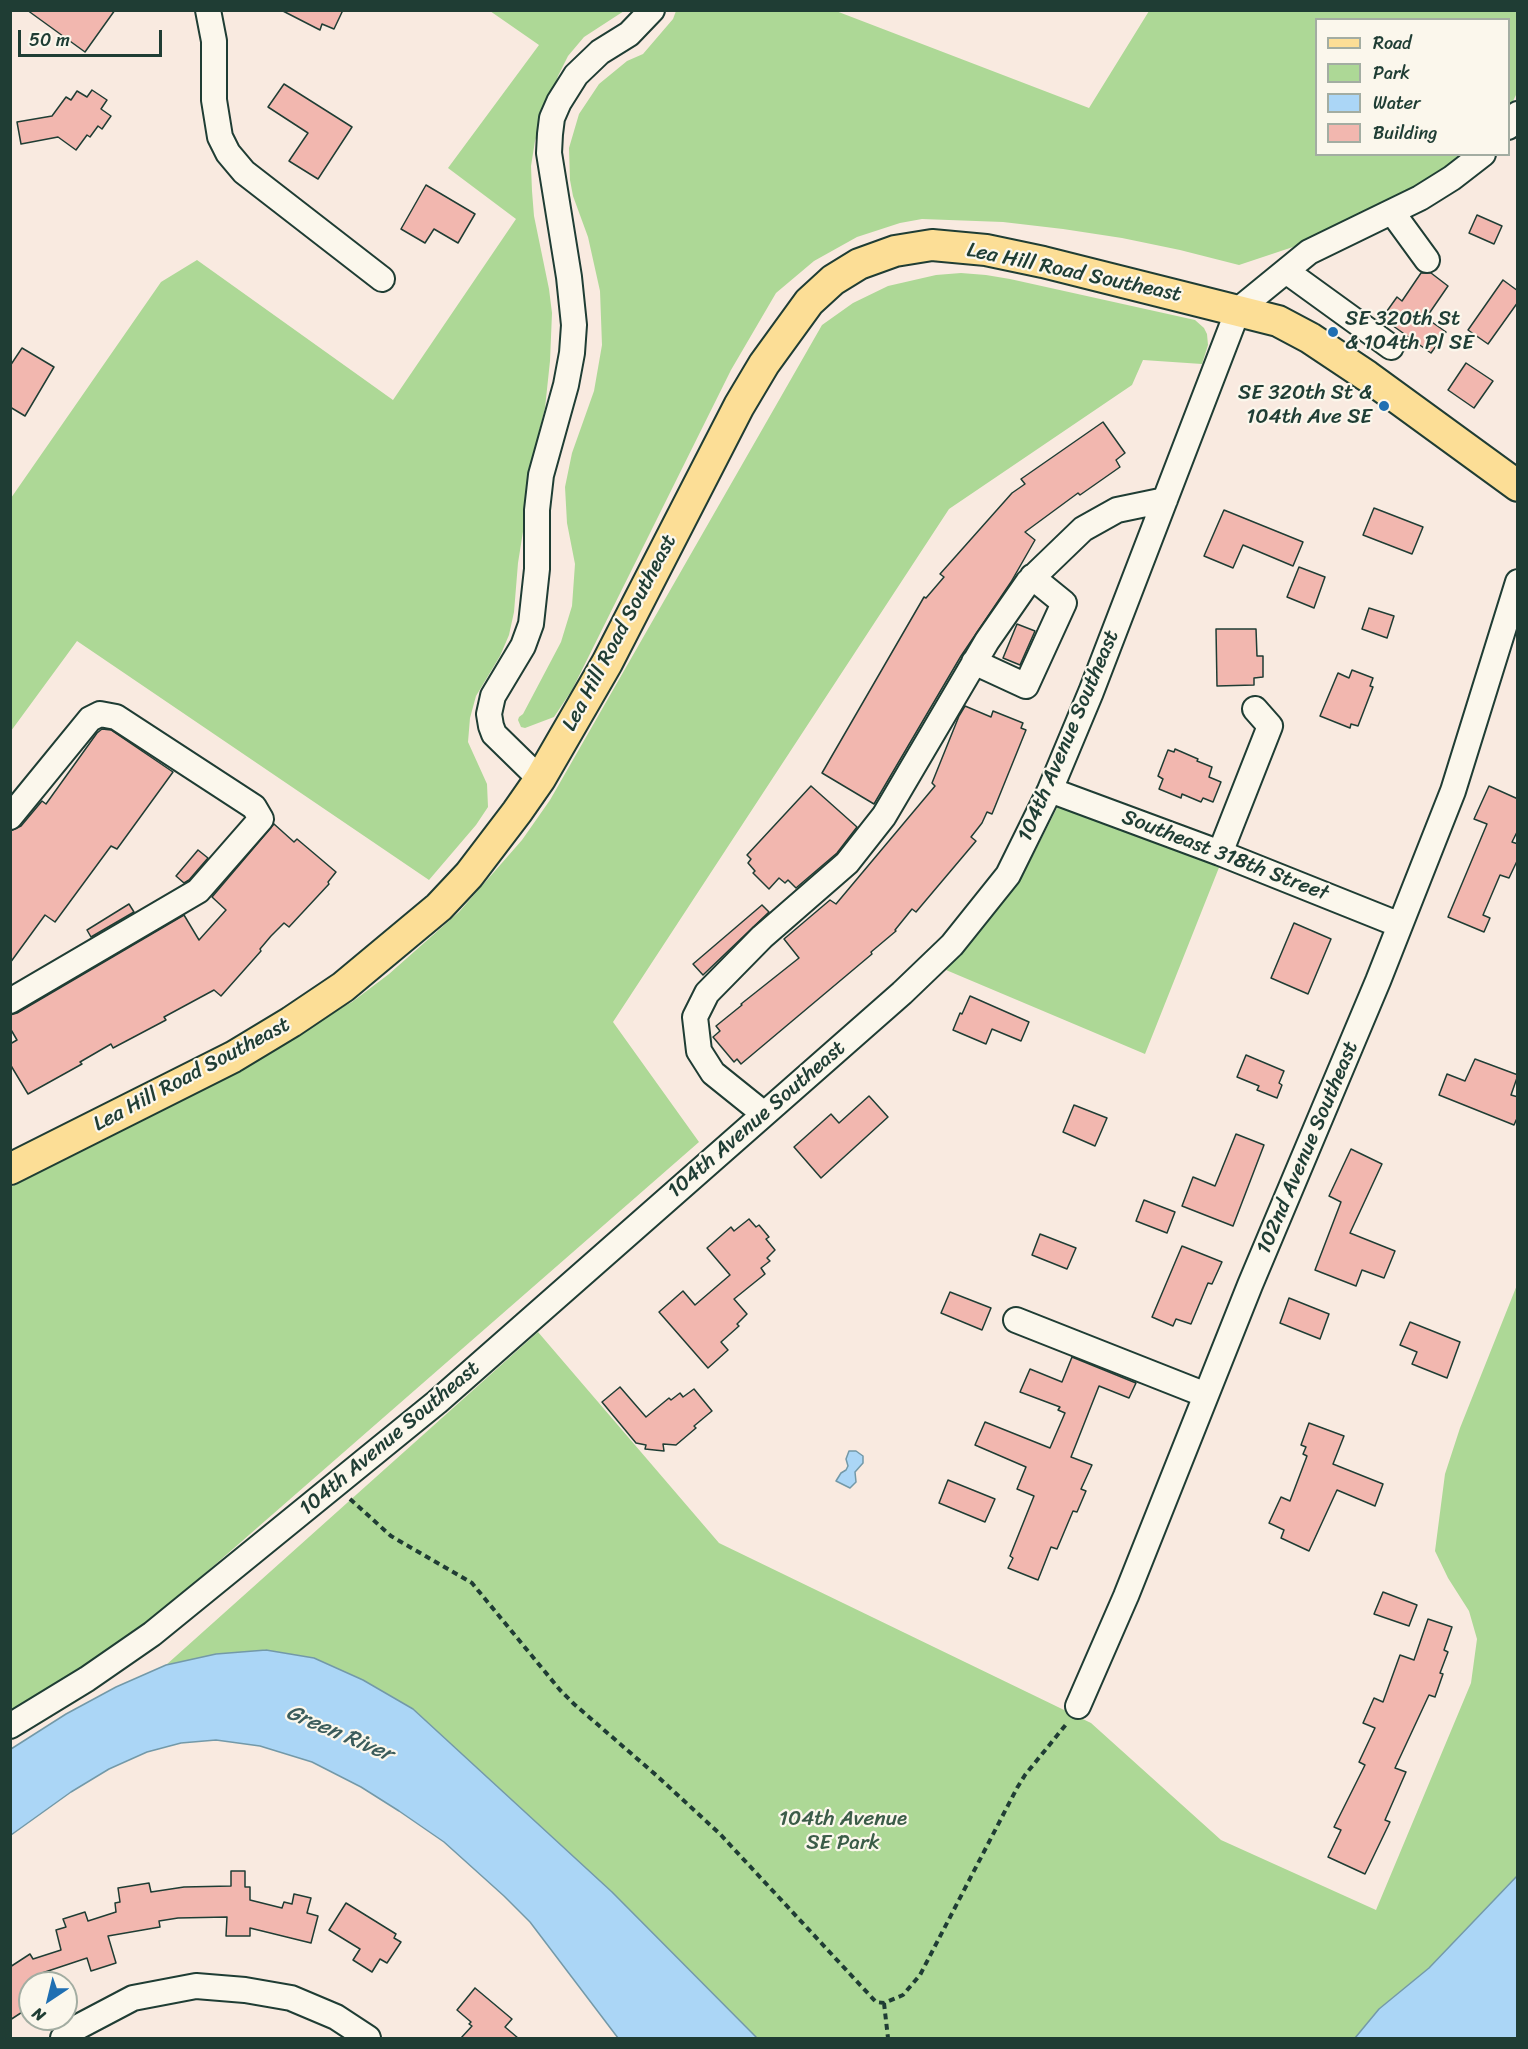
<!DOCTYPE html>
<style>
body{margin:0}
#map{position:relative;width:1528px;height:2049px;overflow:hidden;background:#f9eae0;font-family:Sriracha,sans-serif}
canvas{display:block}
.frame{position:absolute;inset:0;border:12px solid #1f3d34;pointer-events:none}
.legend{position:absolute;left:1315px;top:18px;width:195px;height:138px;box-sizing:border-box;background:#fbf7ec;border:2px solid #a3ada2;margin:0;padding:8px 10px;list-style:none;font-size:18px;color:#1f3d34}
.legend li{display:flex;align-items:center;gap:12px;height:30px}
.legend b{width:30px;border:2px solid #a3ada2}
.north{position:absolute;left:18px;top:1971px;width:60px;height:60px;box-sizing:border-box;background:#fbf7ec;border:2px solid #a3ada2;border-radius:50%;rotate:215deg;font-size:16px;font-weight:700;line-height:24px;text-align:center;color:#1f3d34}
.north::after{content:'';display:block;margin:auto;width:21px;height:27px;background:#1f6fb2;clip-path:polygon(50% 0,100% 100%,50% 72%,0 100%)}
.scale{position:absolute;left:18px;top:30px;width:144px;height:27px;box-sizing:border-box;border:3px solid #1f3d34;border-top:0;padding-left:8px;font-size:18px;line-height:21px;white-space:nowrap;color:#1f3d34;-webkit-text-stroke:4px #fbf7ec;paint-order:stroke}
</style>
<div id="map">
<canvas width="1528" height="2049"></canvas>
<div class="frame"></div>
<ul class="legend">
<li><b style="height:8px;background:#fcde96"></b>Road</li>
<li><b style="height:16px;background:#add896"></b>Park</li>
<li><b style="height:16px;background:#abd6f6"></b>Water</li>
<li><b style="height:16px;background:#f2b7af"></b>Building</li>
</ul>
<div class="north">N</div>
<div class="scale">50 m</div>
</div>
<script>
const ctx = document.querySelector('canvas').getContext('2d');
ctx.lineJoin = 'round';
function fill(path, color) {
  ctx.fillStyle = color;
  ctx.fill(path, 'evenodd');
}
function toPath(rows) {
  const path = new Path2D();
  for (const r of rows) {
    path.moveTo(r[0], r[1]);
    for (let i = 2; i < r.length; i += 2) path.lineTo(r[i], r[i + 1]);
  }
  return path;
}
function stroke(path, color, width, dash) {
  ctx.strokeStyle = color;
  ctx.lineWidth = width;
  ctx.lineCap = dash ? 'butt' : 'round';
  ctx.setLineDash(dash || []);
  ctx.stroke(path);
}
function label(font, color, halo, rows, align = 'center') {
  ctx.font = font + ' Sriracha,sans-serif';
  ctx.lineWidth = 4.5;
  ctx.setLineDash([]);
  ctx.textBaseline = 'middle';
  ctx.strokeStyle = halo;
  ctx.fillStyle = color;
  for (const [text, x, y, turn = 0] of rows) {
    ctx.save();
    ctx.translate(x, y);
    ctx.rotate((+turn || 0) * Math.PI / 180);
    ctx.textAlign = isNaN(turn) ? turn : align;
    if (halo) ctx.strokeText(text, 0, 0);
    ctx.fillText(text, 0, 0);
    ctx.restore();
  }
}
const green = toPath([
 [490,11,624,11,584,37,568,56,558,76,535,141,531,166,532,191,534,216,549,289,552,313,550,361,545,408,539,431,518,563,514,612,509,635,500,656,476,696,470,718,468,742,487,784,488,807,476,825,429,880,77,641,11,731,11,498,161,282,197,260,393,400,516,219,448,168,539,45],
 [676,11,836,11,1089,108,1149,11,1517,11,1517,93,1509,109,1508,20,1316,20,1316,154,1464,155,1430,179,1378,209,1314,240,1239,265,1180,250,1122,238,1063,229,1003,222,922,219,900,223,857,237,814,261,776,293,731,370,572,690,554,717,525,728,521,727,518,720,519,717,523,714,561,642,572,606,575,564,567,523,565,487,572,453,594,391,602,345,600,291,588,237,573,196,570,180,569,148,579,114,599,84,627,61,643,54,673,19],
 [961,273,986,275,1010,279,1195,320,1204,328,1207,334,1208,345,1202,364,1143,360,1132,385,949,509,613,1022,699,1142,131,1638,11,1714,11,1187,352,1002,389,974,459,912,522,840,550,800,822,325,853,303,888,286,936,275],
 [1059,804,1220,865,1145,1054,946,970,1006,897,1030,861],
 [1517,1285,1517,1876,1429,1968,1379,2009,1355,2038,757,2038,612,1892,413,1709,363,1680,314,1658,266,1650,166,1665,538,1332,719,1543,1091,1723,1221,1840,1376,1910,1471,1683,1477,1639,1469,1611,1448,1578,1435,1551,1445,1474,1460,1428]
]);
const water = toPath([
 [849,1451,856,1451,863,1456,863,1463,855,1472,856,1482,850,1488,836,1481,841,1473,846,1470,848,1466,846,1459,849,1451],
 [266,1650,314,1658,363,1680,413,1709,612,1892,757,2038,618,2038,530,1922,504,1896,444,1842,399,1811,361,1787,312,1762,260,1746,216,1740,181,1743,147,1752,109,1769,71,1792,11,1835,11,1749,66,1714,116,1687,166,1665,216,1654,266,1650],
 [1517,1876,1517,2038,1355,2038,1379,2009,1429,1968,1517,1876]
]);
const building = toPath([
 [27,10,115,10,85,52,27,10],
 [281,10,343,10,334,29,322,24,320,30,281,10],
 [284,84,352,127,318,179,289,161,308,133,268,107,284,84],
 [92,90,107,100,101,109,111,116,102,129,98,126,90,137,87,135,76,150,58,137,21,144,17,122,52,116,66,97,71,100,77,91,87,97,92,90],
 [426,185,475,214,458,243,434,229,425,243,401,229,426,185],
 [1477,215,1502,226,1494,244,1469,233,1477,215],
 [1421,273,1431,273,1448,286,1426,318,1446,332,1431,353,1382,318,1397,297,1402,301,1421,273],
 [1503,280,1518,291,1518,302,1488,344,1468,330,1503,280],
 [22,348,54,367,25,416,10,407,10,366,22,348],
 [1466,363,1493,381,1474,408,1448,390,1466,363],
 [1103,422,1125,453,1116,460,1120,467,1080,495,1078,493,1025,532,1035,540,1011,582,961,656,874,804,822,773,924,597,926,598,944,577,940,574,1012,493,1025,484,1021,479,1103,422],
 [1374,508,1423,527,1412,554,1363,535,1374,508],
 [1224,510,1303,542,1293,566,1243,545,1233,568,1204,556,1224,510],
 [1299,567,1325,577,1314,608,1287,597,1299,567],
 [1369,608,1394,616,1387,638,1362,629,1369,608],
 [1017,624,1035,631,1020,665,1003,658,1017,624],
 [1216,629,1256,629,1257,656,1263,656,1263,677,1254,678,1254,685,1217,686,1216,629],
 [1352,670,1373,678,1370,686,1373,687,1358,726,1351,724,1350,728,1320,716,1338,673,1349,678,1352,670],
 [965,706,991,717,993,711,1023,723,1021,728,1026,730,992,814,987,812,982,823,971,837,976,841,916,912,912,909,895,930,896,931,871,952,872,954,741,1064,737,1059,734,1062,713,1037,720,1031,716,1026,742,1005,741,1004,799,958,784,939,830,900,836,904,935,786,932,783,959,716,965,706],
 [102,729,111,730,173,772,117,849,111,846,55,922,45,915,10,963,10,831,21,826,42,801,46,804,97,733,102,729],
 [1175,749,1198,759,1197,761,1212,767,1209,777,1221,782,1213,802,1203,798,1201,802,1182,794,1181,798,1159,789,1163,779,1158,776,1168,750,1174,752,1175,749],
 [811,786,857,827,837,853,796,888,788,880,785,883,779,878,769,889,753,873,755,871,748,863,751,859,747,855,811,786],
 [1489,786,1518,799,1518,830,1512,842,1518,844,1518,859,1509,878,1500,875,1483,915,1490,918,1484,932,1448,917,1487,824,1474,819,1489,786],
 [274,824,294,842,297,839,336,872,328,882,329,884,289,927,284,923,271,936,260,949,261,951,221,996,214,990,164,1017,166,1020,113,1048,111,1044,80,1062,82,1064,28,1094,10,1064,10,1044,17,1040,10,1028,10,1015,17,1013,184,915,199,940,226,910,212,897,274,824],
 [198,850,208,858,189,880,184,883,176,876,198,850],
 [129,904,134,912,91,937,87,930,129,904],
 [762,905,769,912,703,975,693,964,762,905],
 [1294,923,1331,939,1308,994,1271,978,1294,923],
 [970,996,1029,1022,1021,1041,992,1029,986,1044,953,1030,960,1013,962,1014,970,996],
 [1246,1055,1284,1071,1279,1083,1282,1085,1277,1098,1257,1090,1259,1086,1237,1077,1246,1055],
 [1475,1059,1518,1075,1511,1095,1518,1097,1518,1116,1514,1125,1439,1095,1447,1074,1465,1081,1475,1059],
 [869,1096,888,1117,821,1178,794,1147,831,1114,839,1123,869,1096],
 [1074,1105,1107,1118,1095,1146,1063,1132,1074,1105],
 [1236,1134,1264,1145,1233,1226,1182,1206,1193,1177,1215,1186,1236,1134],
 [1351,1149,1382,1164,1350,1233,1395,1251,1384,1278,1362,1270,1356,1286,1315,1270,1341,1202,1329,1196,1351,1149],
 [1144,1200,1175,1212,1167,1233,1136,1221,1144,1200],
 [749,1219,756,1227,759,1225,769,1237,766,1239,775,1250,767,1258,770,1261,761,1268,765,1274,734,1299,747,1314,737,1324,739,1326,721,1342,728,1350,708,1368,659,1312,683,1291,695,1305,730,1275,707,1248,731,1227,734,1231,749,1219],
 [1040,1234,1076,1248,1067,1269,1032,1255,1040,1234],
 [1182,1246,1222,1262,1212,1284,1208,1283,1191,1324,1176,1319,1173,1326,1152,1317,1182,1246],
 [950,1292,991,1308,982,1330,941,1313,950,1292],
 [1289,1298,1329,1314,1320,1339,1280,1323,1289,1298],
 [1410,1322,1460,1342,1447,1378,1412,1364,1417,1352,1400,1345,1410,1322],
 [1072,1357,1136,1383,1129,1398,1099,1386,1071,1457,1092,1465,1081,1489,1086,1491,1077,1512,1073,1511,1057,1549,1051,1547,1038,1580,1008,1568,1013,1558,1010,1556,1034,1496,1017,1489,1026,1467,975,1445,985,1422,1050,1448,1065,1413,1058,1410,1060,1407,1020,1392,1030,1369,1062,1382,1072,1357],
 [620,1387,646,1417,669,1398,671,1400,680,1393,683,1397,694,1389,712,1411,694,1426,696,1428,676,1445,663,1444,664,1451,645,1449,646,1445,636,1443,602,1402,620,1387],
 [1309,1423,1344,1436,1333,1464,1383,1484,1375,1506,1337,1490,1309,1551,1281,1538,1284,1530,1269,1523,1281,1497,1290,1501,1307,1456,1303,1454,1306,1447,1301,1445,1309,1423],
 [948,1480,995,1499,985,1522,939,1503,948,1480],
 [1383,1592,1417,1605,1409,1626,1374,1614,1383,1592],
 [1428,1619,1452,1627,1444,1650,1448,1652,1440,1673,1443,1674,1435,1697,1429,1695,1395,1768,1406,1772,1385,1820,1390,1822,1365,1874,1328,1857,1341,1830,1334,1827,1365,1765,1359,1762,1375,1728,1363,1723,1374,1698,1383,1702,1400,1655,1414,1660,1428,1619],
 [231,1871,245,1871,245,1887,250,1887,250,1900,282,1908,284,1902,292,1904,294,1894,311,1898,307,1913,318,1916,311,1943,250,1928,250,1936,226,1936,227,1917,178,1918,159,1921,160,1927,108,1936,116,1963,91,1971,87,1958,42,1973,49,1983,30,1983,30,2007,10,2020,10,1967,30,1954,33,1959,61,1950,56,1930,66,1927,63,1919,85,1912,88,1921,116,1912,115,1903,120,1902,118,1888,149,1883,151,1892,184,1887,231,1886,231,1871],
 [346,1903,396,1934,394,1938,401,1942,387,1963,380,1959,372,1972,353,1960,360,1949,329,1930,346,1903],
 [475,1988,512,2019,505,2027,518,2038,461,2038,472,2026,469,2024,471,2022,457,2010,475,1988]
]);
const path = toPath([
 [350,1499,391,1536,472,1583,560,1690,574,1704,656,1775,720,1834,876,2002,884,2003,903,1995,920,1975,1017,1788,1025,1775,1068,1722],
 [884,2003,888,2038]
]);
const minor = toPath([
 [208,10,214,41,214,100,220,137,228,153,244,172,382,279],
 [1508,127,1518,114],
 [1392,212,1427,260],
 [1286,271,1391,347],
 [974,662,1026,686,1064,603,1032,577],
 [540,779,494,734,491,726,489,714,493,696,523,646,531,624,537,569,537,510,541,475,566,385,572,353,574,325,569,277,549,153,550,134,552,118,559,102,576,75,600,52,629,34,652,10],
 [1050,790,1220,853,1400,925],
 [10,817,90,719,100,714,116,717,254,807,261,819,198,891,10,1001],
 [1220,853,1270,726,1255,709],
 [764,1114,713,1073,699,1051,695,1017,707,993,762,937,847,863,884,816,987,641,1028,582,1083,529,1117,510,1165,500],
 [1016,1320,1206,1395],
 [1078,1706,1126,1596,1250,1285,1378,981,1453,791,1518,582],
 [10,1726,87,1679,152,1634,437,1402,902,993,952,945,1008,875,1050,790,1091,692,1238,310,1309,252,1420,198,1452,178,1483,154],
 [63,2038,76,2028,133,1998,196,1986,245,1990,291,1998,336,2017,368,2038]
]);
const major = toPath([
 [10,1169,233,1057,291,1022,343,987,439,907,469,875,517,812,540,779,607,663,739,406,764,364,809,302,833,280,859,264,895,251,932,245,986,250,1043,262,1278,321,1310,338,1367,376,1518,486]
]);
const markers = [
 [1333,332,6,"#1f6fb2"],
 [1384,406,6,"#1f6fb2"]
];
const streetNames = [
 ["Lea Hill Road Southeast",1074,273,12],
 ["Lea Hill Road Southeast",620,633,-62],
 ["104th Avenue Southeast",1069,736,-67],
 ["Southeast 318th Street",1225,856,21],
 ["Lea Hill Road Southeast",192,1075,-28],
 ["104th Avenue Southeast",757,1120,-41],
 ["102nd Avenue Southeast",1308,1148,-67],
 ["104th Avenue Southeast",390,1439,-40]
];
const poiNames = [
 ["SE 320th St",1345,320],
 ["& 104th Pl SE",1345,344],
 ["SE 320th St &",1372,394,"right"],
 ["104th Ave SE",1372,418,"right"]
];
const parkNames = [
 ["104th Avenue",843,1820],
 ["SE Park",843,1844]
];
const waterNames = [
 ["Green River",339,1734,23]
];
fill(green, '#add896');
fill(water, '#abd6f6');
stroke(water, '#7399a8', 1.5);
fill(building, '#f2b7af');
stroke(building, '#1f3d34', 1.5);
stroke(minor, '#1f3d34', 28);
stroke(major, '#1f3d34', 34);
stroke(path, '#1f3d34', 4, [6, 4.5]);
stroke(minor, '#fbf7ec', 24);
stroke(major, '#fcde96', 30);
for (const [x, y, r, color] of markers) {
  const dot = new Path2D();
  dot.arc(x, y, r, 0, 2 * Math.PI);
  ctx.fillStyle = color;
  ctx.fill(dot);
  stroke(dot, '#fbf7ec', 2);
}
label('21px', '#1f3d34', '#fbf7ec', streetNames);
label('21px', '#1f3d34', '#fbf7ec', poiNames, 'left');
label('21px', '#3b5c48', '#fbf7ec', parkNames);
label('italic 22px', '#3b5c5b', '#fbf7ec', waterNames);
</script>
